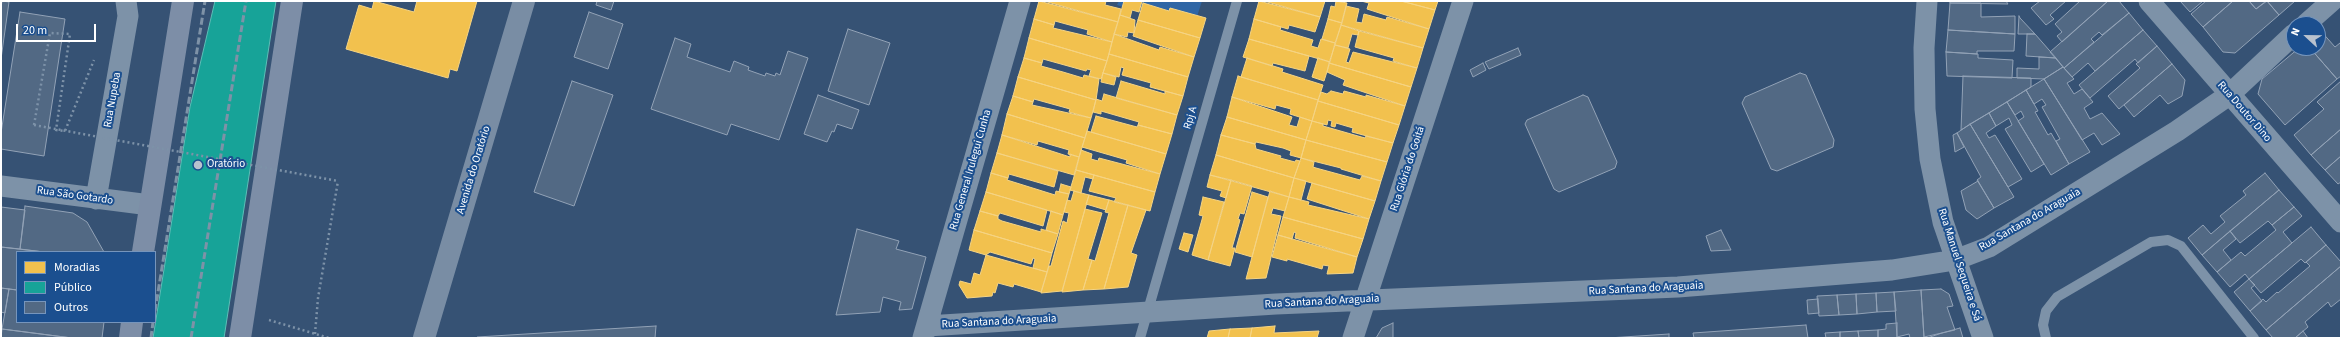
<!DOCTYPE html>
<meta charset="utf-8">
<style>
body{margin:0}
#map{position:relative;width:2342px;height:339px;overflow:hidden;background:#365274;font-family:"Source Sans 3",sans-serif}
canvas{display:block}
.frame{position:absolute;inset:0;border:2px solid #fff;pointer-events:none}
.legend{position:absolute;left:16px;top:251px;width:140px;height:72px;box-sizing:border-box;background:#1b4f8f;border:1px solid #7695bc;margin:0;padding:5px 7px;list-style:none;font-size:12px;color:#fff}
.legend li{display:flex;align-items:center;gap:8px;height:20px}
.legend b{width:20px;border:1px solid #7695bc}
.north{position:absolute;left:2286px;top:16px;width:40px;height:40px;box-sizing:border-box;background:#1b4f8f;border:1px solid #7695bc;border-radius:50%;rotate:292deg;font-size:11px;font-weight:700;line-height:16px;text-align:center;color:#fff}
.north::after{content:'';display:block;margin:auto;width:14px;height:18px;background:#b9c2ce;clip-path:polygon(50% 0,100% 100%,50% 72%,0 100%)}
.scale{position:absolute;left:16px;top:24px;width:80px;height:18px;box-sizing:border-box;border:2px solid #fff;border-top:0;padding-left:5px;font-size:12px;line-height:14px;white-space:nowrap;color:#fff;-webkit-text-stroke:3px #1b4f8f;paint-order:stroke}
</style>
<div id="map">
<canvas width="2342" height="339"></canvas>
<div class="frame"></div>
<ul class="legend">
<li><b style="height:11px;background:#f2c14e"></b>Moradias</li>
<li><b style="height:11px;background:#17a398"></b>Público</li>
<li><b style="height:11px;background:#526984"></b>Outros</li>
</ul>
<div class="north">N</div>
<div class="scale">20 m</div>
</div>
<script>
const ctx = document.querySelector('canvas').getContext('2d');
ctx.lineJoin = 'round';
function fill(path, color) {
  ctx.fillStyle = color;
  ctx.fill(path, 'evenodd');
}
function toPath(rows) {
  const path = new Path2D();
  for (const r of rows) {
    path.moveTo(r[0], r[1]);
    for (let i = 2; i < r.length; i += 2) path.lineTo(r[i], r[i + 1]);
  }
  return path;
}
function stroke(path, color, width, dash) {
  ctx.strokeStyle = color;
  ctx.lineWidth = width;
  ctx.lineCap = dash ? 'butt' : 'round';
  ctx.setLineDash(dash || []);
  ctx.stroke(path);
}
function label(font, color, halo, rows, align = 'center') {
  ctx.font = font + ' "Source Sans 3",sans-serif';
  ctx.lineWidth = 4;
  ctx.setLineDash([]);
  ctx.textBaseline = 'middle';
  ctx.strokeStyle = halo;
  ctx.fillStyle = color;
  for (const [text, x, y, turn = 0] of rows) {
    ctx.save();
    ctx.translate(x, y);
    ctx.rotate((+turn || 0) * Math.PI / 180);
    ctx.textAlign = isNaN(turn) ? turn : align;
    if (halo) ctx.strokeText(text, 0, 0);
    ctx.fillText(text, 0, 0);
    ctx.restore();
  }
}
const green = toPath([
 [1119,1,1202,1,1193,29,1117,5]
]);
const homes = toPath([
 [374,1,414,12,417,1,477,1,457,71,450,69,448,78,346,49,359,5,372,9,374,1],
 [1039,1,1118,22,1112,42,1087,34,1088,30,1055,21,1054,25,1034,19,1039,1],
 [1044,1,1106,1,1105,5,1121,9,1118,22,1044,1],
 [1124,1,1142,1,1139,12,1132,10,1130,18,1120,15,1124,1],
 [1259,1,1320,17,1315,32,1289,25,1288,29,1254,19,1259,1],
 [1264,1,1325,1,1320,17,1264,1],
 [1336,1,1347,3,1342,23,1328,19,1331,6,1335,7,1336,1],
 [1361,1,1401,1,1435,10,1429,29,1367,9,1369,3,1361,1],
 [1401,1,1438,1,1435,10,1401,1],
 [1143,3,1169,11,1170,8,1206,18,1200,38,1138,20,1143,3],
 [1346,6,1359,9,1356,22,1362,23,1364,14,1386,20,1387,17,1429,29,1423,48,1341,25,1346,6],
 [1120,15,1135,20,1134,33,1128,32,1127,37,1114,34,1120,15],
 [1034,19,1054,25,1053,28,1112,42,1107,61,1029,38,1034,19],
 [1254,19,1281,27,1280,30,1313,40,1311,46,1318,48,1321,39,1335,43,1330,62,1249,39,1254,19],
 [1328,19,1342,23,1335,43,1322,39,1328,19],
 [1138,20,1200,38,1194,57,1133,36,1138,20],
 [1341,25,1359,31,1358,35,1352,34,1348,48,1335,45,1341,25],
 [1359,31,1423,48,1417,68,1393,61,1394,58,1355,47,1359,31],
 [1114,34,1159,50,1160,47,1194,57,1188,77,1109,54,1114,34],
 [1029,38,1107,61,1101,79,1089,76,1091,70,1087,69,1086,71,1043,59,1042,63,1024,58,1029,38],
 [1249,39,1309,56,1305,71,1273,63,1272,66,1243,57,1249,39],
 [1335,45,1350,49,1346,62,1349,63,1353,52,1417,68,1411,87,1329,63,1335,45],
 [1109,54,1188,77,1183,96,1150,87,1151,83,1122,75,1124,68,1121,67,1119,77,1103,73,1109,54],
 [1024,58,1042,63,1041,66,1063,72,1083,78,1084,75,1099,79,1096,100,1018,77,1024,58],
 [1247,58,1283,69,1282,72,1323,85,1318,100,1241,77,1247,58],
 [1318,58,1330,62,1324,81,1312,77,1318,58],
 [1329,63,1411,87,1405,106,1343,85,1345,80,1327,72,1329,63],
 [1103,73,1116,77,1114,85,1101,82,1103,73],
 [1238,76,1318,100,1312,121,1290,114,1291,109,1276,105,1275,109,1232,97,1238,76],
 [1018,77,1096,100,1091,118,1069,112,1070,109,1034,99,1033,102,1013,96,1018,77],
 [1121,81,1165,94,1165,91,1183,96,1177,115,1116,98,1121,81],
 [1331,91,1343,94,1344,91,1366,97,1366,95,1405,106,1399,125,1318,101,1321,92,1327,94,1331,91],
 [1104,94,1177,115,1172,134,1138,125,1139,122,1101,111,1101,114,1093,112,1096,99,1102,101,1104,94],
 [1013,96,1033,102,1032,105,1091,118,1085,138,1007,114,1013,96],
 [1232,97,1292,117,1289,125,1297,127,1300,117,1312,121,1306,140,1227,117,1232,97],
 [1318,101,1399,125,1393,143,1352,132,1353,128,1336,123,1335,127,1331,126,1332,121,1328,120,1327,125,1312,121,1318,101],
 [1007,114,1085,138,1079,157,1068,154,1069,150,1038,141,1037,145,1002,135,1007,114],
 [1096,116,1137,127,1138,125,1172,134,1166,154,1091,132,1096,116],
 [1227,117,1306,140,1301,158,1290,155,1291,151,1283,148,1256,142,1255,144,1221,135,1227,117],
 [1312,121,1323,124,1323,126,1365,138,1366,136,1393,143,1387,162,1306,140,1312,121],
 [1087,131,1166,154,1160,174,1126,163,1127,160,1082,147,1087,131],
 [1002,135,1070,157,1070,154,1079,157,1074,175,997,153,1002,135],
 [1221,135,1255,144,1256,149,1281,156,1280,158,1295,162,1296,160,1300,161,1294,178,1216,155,1221,135],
 [1306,140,1387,162,1381,181,1341,169,1341,168,1301,158,1306,140],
 [1081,150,1092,154,1091,159,1098,161,1099,158,1160,174,1155,192,1076,170,1081,150],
 [997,153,1058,171,1054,187,1009,174,1008,178,991,173,997,153],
 [1216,155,1294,178,1289,197,1210,175,1216,155],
 [1301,158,1314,162,1313,167,1316,168,1360,180,1362,176,1381,181,1375,201,1294,178,1301,158],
 [1076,170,1094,175,1093,179,1085,177,1081,193,1070,190,1076,170],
 [991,173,1008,178,1007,180,1055,195,1056,191,1069,194,1063,215,986,192,991,173],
 [1094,175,1155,192,1150,211,1114,202,1116,198,1089,191,1094,175],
 [1210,175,1231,180,1226,198,1220,196,1222,191,1207,187,1210,175],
 [1294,178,1306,181,1301,200,1289,197,1294,178],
 [1231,180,1252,186,1244,214,1240,213,1238,219,1240,220,1232,248,1235,248,1230,266,1208,260,1231,180],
 [1312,183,1375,201,1369,219,1307,199,1312,183],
 [1061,184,1071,187,1069,194,1059,192,1061,184],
 [1074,191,1089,195,1062,291,1041,293,1049,266,1051,266,1063,221,1067,223,1069,213,1064,212,1067,200,1071,201,1074,191],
 [1270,191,1289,197,1285,211,1273,208,1271,214,1281,216,1266,278,1246,279,1270,191],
 [986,192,1047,210,1043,226,1000,213,998,216,980,211,986,192],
 [1252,192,1268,197,1252,257,1235,252,1252,192],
 [1089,195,1109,200,1106,210,1086,204,1089,195],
 [1203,197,1224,202,1208,260,1192,255,1203,216,1199,215,1203,197],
 [1289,197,1309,202,1308,205,1369,219,1363,239,1283,217,1289,197],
 [1109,200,1128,205,1104,289,1083,290,1092,260,1095,261,1109,213,1105,212,1109,200],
 [1128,205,1146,210,1131,253,1137,255,1128,287,1104,289,1128,205],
 [1085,209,1102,213,1088,259,1092,260,1083,290,1062,292,1085,209],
 [980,211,998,216,998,219,1002,221,1041,232,1041,229,1058,234,1052,253,974,230,980,211],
 [1051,211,1063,215,1058,234,1046,230,1051,211],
 [1283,217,1363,239,1357,257,1295,238,1296,233,1294,232,1292,239,1278,235,1283,217],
 [974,230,1052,253,1047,272,1033,268,1035,259,1033,258,1031,264,990,252,986,255,969,250,974,230],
 [1184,233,1193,235,1188,252,1179,249,1184,233],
 [1278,235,1357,257,1353,273,1327,274,1329,266,1323,265,1322,269,1287,259,1287,261,1272,257,1278,235],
 [986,255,1047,272,1041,292,1014,284,1013,287,998,283,995,293,993,292,992,296,967,298,959,285,960,281,971,284,974,273,980,275,986,255],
 [1275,326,1274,333,1319,331,1317,338,1250,338,1252,328,1275,326],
 [1252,328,1250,338,1228,338,1230,329,1252,328],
 [1230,329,1228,338,1207,338,1209,331,1230,329]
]);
const public = toPath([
 [215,1,276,1,224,338,153,338,190,107,215,1]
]);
const building = toPath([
 [2,1,9,2,1,59,1,8,2,1],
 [597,1,614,1,611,10,596,5,597,1],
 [1950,1,2006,1,2008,4,1950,3,1950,1],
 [2040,1,2066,1,2050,15,2054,19,2046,25,2031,8,2040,1],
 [2080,1,2108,1,2062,42,2057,36,2062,32,2055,24,2080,1],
 [2108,1,2119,1,2129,13,2102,35,2099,32,2091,39,2094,42,2064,68,2050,52,2108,1],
 [2180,1,2203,1,2190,12,2180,1],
 [2206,1,2233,1,2203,27,2191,14,2206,1],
 [2233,1,2249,1,2256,9,2267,1,2279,15,2235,53,2223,52,2203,27,2233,1],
 [2249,1,2266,1,2256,9,2249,1],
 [2267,1,2295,1,2279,15,2267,1],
 [1950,3,1981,3,1981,17,2015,16,2015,34,1948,30,1950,3],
 [20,12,65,19,44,156,1,149,1,133,20,12],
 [589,12,623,24,608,69,574,57,589,12],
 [2129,13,2143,30,2095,71,2088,63,2072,77,2064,68,2129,13],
 [2019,16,2020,18,2035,34,2018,34,2019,16],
 [848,29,890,43,869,105,828,91,848,29],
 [1948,30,2015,34,2014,51,1977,51,1977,54,1946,52,1948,30],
 [2143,30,2157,46,2138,63,2135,59,2090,98,2079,85,2143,30],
 [2320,30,2335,47,2340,43,2341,45,2341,76,2337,79,2310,48,2318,48,2320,30],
 [2027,34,2035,34,2056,58,2026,56,2027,34],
 [675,38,691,44,687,57,730,72,734,61,749,67,748,70,765,76,766,73,775,76,776,73,780,75,788,51,808,58,779,140,731,124,727,135,651,109,675,38],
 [2157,46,2172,64,2119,109,2108,96,2140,68,2136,64,2157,46],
 [1518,48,1521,55,1489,69,1485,62,1518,48],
 [2299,48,2310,48,2337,79,2285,125,2258,94,2262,79,2299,48],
 [1946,52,1978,54,1978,58,2013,60,2012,78,1947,76,1946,52],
 [2039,57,2056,58,2063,67,2044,79,2017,78,2017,68,2039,69,2039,57],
 [1483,63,1486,70,1473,77,1470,70,1483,63],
 [2172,64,2185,80,2182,96,2168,104,2160,95,2134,117,2124,105,2172,64],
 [2063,67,2074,79,2067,83,2074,94,2082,89,2093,102,2084,108,2090,119,2102,113,2120,134,2102,145,2094,133,2082,140,2044,79,2063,67],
 [1800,73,1806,75,1834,140,1833,147,1777,171,1771,169,1742,103,1745,97,1800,73],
 [1963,76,2031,78,2031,87,1961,130,1963,76],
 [2044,79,2090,152,2069,164,2056,141,2060,139,2042,107,2046,105,2042,99,2034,104,2026,90,2044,79],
 [572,81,613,95,574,206,534,192,572,81],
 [2341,81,2341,129,2311,155,2294,135,2324,109,2317,102,2341,81],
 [2026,90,2038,111,2035,112,2048,135,2051,133,2069,164,2051,175,2018,121,2024,117,2021,111,2015,115,2007,102,2026,90],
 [818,95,859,110,852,129,837,124,834,132,832,131,827,142,804,134,818,95],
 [1583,95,1588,97,1617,162,1615,168,1559,192,1554,189,1525,124,1527,120,1583,95],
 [2007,102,2044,164,2031,172,2005,129,2012,125,2009,118,1996,126,1989,113,2007,102],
 [1989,113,1996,126,1986,133,1989,138,1995,135,2022,179,2008,187,1970,124,1989,113],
 [1970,124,2014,197,1994,208,1977,180,1981,177,1957,133,1970,124],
 [2341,129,2341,156,2325,170,2311,155,2341,129],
 [1957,133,1964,147,1955,152,1953,135,1957,133],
 [2341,156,2341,182,2338,184,2325,170,2341,156],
 [2265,173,2279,190,2202,255,2188,238,2203,225,2211,234,2225,222,2220,216,2246,195,2243,191,2265,173],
 [1978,181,1994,208,1977,219,1966,210,1961,191,1978,181],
 [2279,190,2294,207,2272,225,2268,221,2240,243,2230,231,2279,190],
 [25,206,73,213,87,222,104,252,44,252,20,249,25,206],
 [1,207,25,210,20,249,1,247,1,207],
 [2294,207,2302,216,2283,232,2292,243,2249,279,2245,274,2230,287,2217,272,2241,252,2245,256,2276,230,2272,225,2294,207],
 [2311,227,2326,245,2305,263,2301,259,2261,293,2249,279,2311,227],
 [857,229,899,241,896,249,926,257,912,309,899,310,901,302,883,297,880,312,836,315,857,229],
 [1721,230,1731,250,1711,251,1706,236,1721,230],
 [2230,231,2236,239,2223,250,2231,260,2217,272,2202,255,2230,231],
 [2326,245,2341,262,2341,266,2266,330,2250,311,2263,299,2266,302,2277,292,2278,293,2310,266,2306,262,2326,245],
 [1,247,44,252,17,252,17,290,1,288,1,247],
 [2341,266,2341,299,2331,307,2328,302,2305,322,2308,327,2295,338,2273,338,2266,330,2341,266],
 [2249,279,2255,285,2251,288,2262,301,2250,311,2234,292,2249,279],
 [1,288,9,289,5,313,1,312,1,288],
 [9,289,17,290,17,322,104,322,102,338,72,338,2,329,9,289],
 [1941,289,1949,294,1953,306,1947,307,1955,330,1924,337,1921,290,1941,289],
 [1921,290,1924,338,1910,338,1909,334,1897,337,1894,292,1921,290],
 [1894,292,1896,311,1877,312,1876,293,1894,292],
 [1876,293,1877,312,1857,314,1856,294,1876,293],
 [1856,294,1857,314,1839,315,1837,295,1856,294],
 [1837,295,1839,315,1819,316,1817,296,1837,295],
 [1818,299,1819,313,1808,314,1807,300,1818,299],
 [1393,323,1393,338,1376,338,1382,328,1393,323],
 [1897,323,1897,338,1878,338,1878,330,1886,329,1886,324,1897,323],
 [1806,325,1808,338,1694,338,1693,333,1806,325],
 [656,326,655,338,477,338,477,337,656,326],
 [1960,328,1963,338,1927,338,1942,333,1960,328],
 [2,329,72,338,1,338,2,329],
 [1878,330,1878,338,1859,338,1858,331,1878,330],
 [1858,331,1859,338,1840,338,1840,332,1858,331],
 [2303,331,2308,338,2295,338,2303,331],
 [1840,332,1840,338,1826,338,1825,333,1840,332],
 [1669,334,1669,338,1608,338,1669,334]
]);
const path = toPath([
 [34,125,50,33,70,34,56,130,65,131,94,60],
 [269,320,329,338],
 [315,334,318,298,338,181]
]);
const lane = toPath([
 [1140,338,1237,1],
 [2046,338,2043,325,2046,311,2057,297,2151,242,2168,240,2181,246,2254,338]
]);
const street = toPath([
 [1927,1,1924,48,1925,109,1930,159,1943,222,1983,338],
 [2149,1,2341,222],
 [2306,24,2332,1],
 [1,186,150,205],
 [96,199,128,16,126,1],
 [927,326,1276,304,1678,287,1892,270,1955,260,1989,247,2177,131,2229,95,2294,34],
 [923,338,1020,1],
 [1353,338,1463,1]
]);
const secondary = toPath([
 [424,338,524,1]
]);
const primary = toPath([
 [143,252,183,1],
 [130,338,132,322],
 [240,338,292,1]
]);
const rail = toPath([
 [155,311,205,1],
 [151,338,153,322],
 [191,338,246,1]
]);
const pathBridge = toPath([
 [34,125,338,181]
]);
const markers = [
 [198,165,5,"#b9c2ce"]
];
const streetNames = [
 ["Rua Nupeba",113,100,-80],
 ["Rua Doutor Dino",2244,112,49],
 ["Rpj A",1191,118,-74],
 ["Rua Glória do Goitá",1408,169,-72],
 ["Avenida do Oratório",474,170,-73],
 ["Rua General Irulegui Cunha",971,170,-74],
 ["Rua São Gotardo",75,196,8],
 ["Rua Santana do Araguaia",2030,220,-30],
 ["Rua Manuel Sequeira e Sá",1959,265,72],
 ["Rua Santana do Araguaia",1646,289,-3],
 ["Rua Santana do Araguaia",1322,302,-3],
 ["Rua Santana do Araguaia",999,322,-3]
];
const poiNames = [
 ["Oratório",207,165]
];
fill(green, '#2f66a5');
fill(homes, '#f2c14e');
stroke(homes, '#f6d483', 1);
fill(public, '#17a398');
stroke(public, '#5dbfb7', 1);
fill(building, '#526984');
stroke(building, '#92a2b6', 1);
stroke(path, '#7d92a8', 2.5, [2, 3]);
stroke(lane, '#7d92a8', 10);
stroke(street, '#7d92a8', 21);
stroke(secondary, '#798da4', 22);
stroke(primary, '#7d8ea7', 22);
stroke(rail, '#7e92a7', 3, [7, 3]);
stroke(pathBridge, '#7d92a8', 2.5, [2, 3]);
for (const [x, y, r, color] of markers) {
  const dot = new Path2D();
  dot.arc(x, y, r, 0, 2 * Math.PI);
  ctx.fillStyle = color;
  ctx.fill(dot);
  stroke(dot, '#1b4f8f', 1.5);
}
label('11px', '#fff', '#1b4f8f', streetNames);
label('11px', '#fff', '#1b4f8f', poiNames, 'left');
</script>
